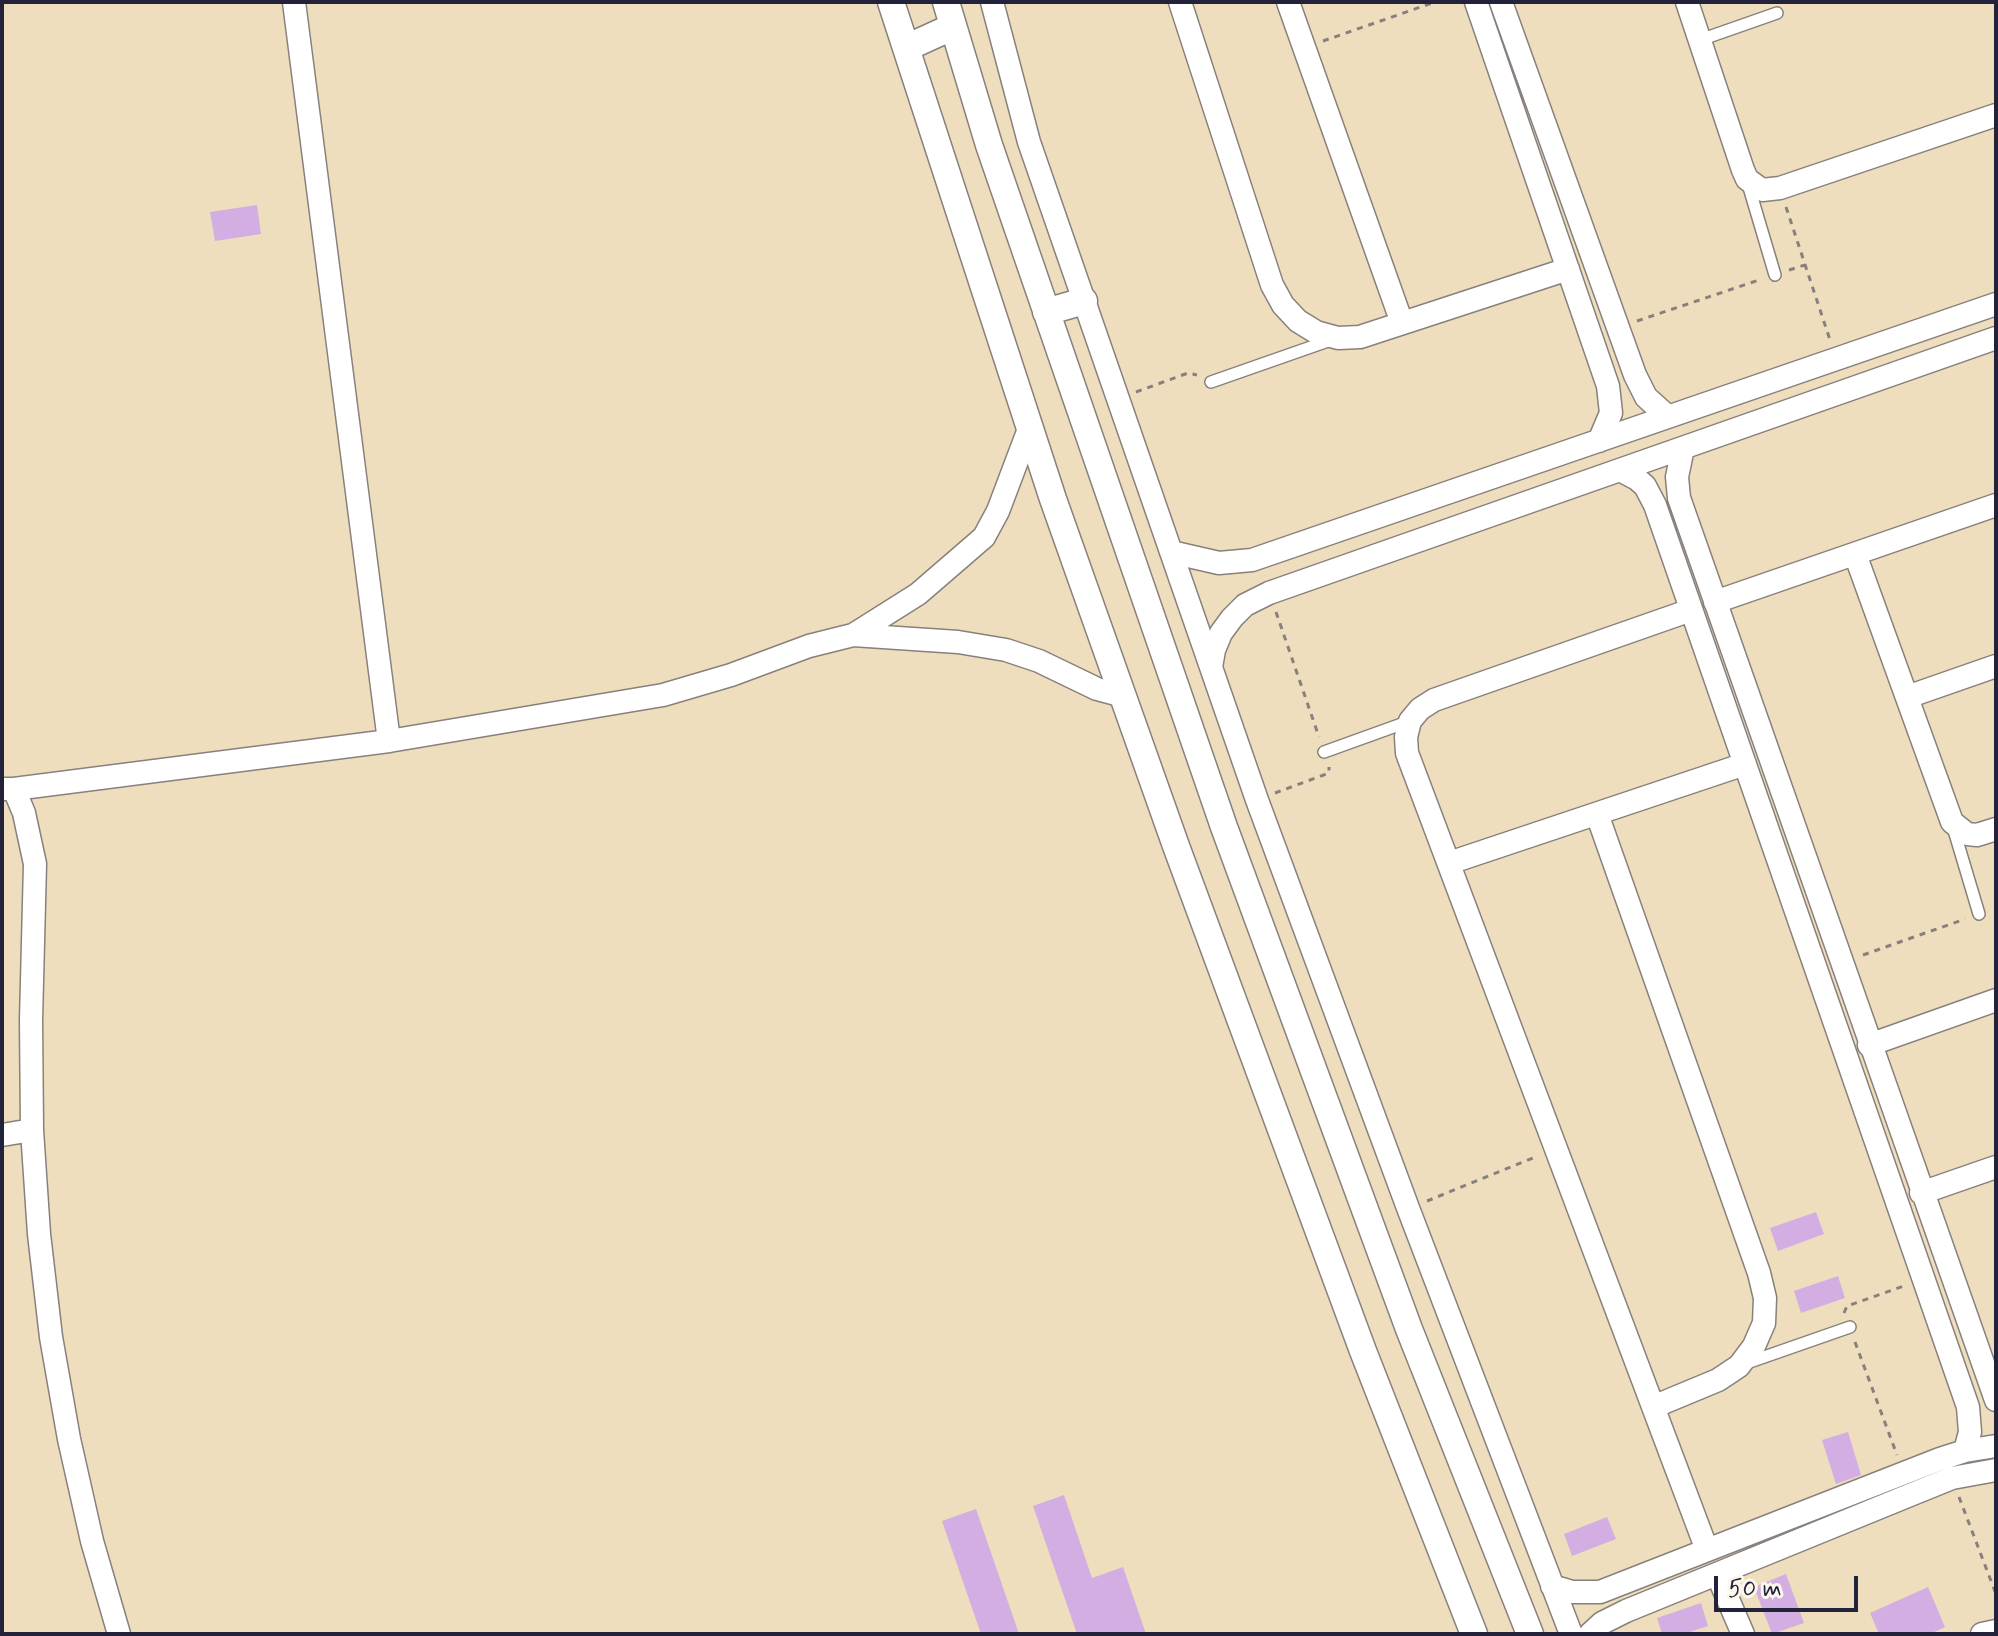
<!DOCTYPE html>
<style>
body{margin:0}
#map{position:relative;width:1998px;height:1636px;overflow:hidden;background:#eedebd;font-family:Mynerve,sans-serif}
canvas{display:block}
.frame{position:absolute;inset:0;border:4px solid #22223b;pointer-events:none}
.scale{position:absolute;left:1714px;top:1576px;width:144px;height:36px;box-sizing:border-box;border:4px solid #22223b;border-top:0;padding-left:10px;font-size:24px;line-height:28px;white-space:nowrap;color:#22223b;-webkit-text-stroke:6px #fbf7ec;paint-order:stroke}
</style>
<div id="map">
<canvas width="1998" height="1636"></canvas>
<div class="frame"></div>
<div class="scale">50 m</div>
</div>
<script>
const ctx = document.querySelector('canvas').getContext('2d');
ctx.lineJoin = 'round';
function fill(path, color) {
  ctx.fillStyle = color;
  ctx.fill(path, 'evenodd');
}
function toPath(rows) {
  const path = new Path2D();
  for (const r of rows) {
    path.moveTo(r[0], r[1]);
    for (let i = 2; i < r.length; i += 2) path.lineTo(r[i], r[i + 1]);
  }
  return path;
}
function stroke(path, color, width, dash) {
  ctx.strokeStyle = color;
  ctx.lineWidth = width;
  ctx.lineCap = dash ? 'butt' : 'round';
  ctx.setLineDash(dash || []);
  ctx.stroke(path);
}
const building = toPath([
 [257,205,261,234,215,241,210,212],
 [1816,1212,1824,1234,1778,1251,1770,1228],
 [1838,1276,1845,1298,1801,1313,1794,1291],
 [1848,1432,1861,1475,1836,1484,1822,1440],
 [1064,1495,1092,1578,1123,1567,1146,1634,1077,1634,1033,1506],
 [976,1509,1019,1634,981,1634,942,1521],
 [1607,1517,1616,1539,1572,1556,1564,1534],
 [1786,1574,1804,1623,1772,1634,1754,1587],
 [1928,1587,1945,1627,1930,1634,1879,1634,1870,1613],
 [1701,1603,1708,1626,1683,1634,1662,1634,1657,1618]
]);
const path = toPath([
 [1323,41,1435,2],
 [1786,207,1830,340],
 [1789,270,1805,265],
 [1637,321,1759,280],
 [1136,392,1188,373,1197,375],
 [1276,612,1319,737],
 [1275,793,1329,773,1329,767],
 [1863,955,1965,919],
 [1427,1201,1538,1156],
 [1844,1313,1847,1306,1904,1286],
 [1855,1342,1897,1455],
 [1959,1497,1996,1594]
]);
const service = toPath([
 [1700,40,1777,13],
 [1748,184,1775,275],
 [1211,382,1331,340],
 [1324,752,1410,721],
 [1953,827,1979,914],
 [1744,1364,1850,1327]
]);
const minor = toPath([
 [294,2,389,741],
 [992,2,1029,142,1257,800,1408,1208,1571,1634],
 [1180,2,1272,285,1283,305,1298,321,1316,332,1338,338,1360,337,1568,269],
 [1288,2,1402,323],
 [1476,2,1608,386,1611,413,1599,441],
 [1501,2,1635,375,1646,397,1667,416],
 [1687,2,1743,170,1747,179,1762,190,1780,188,1996,115],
 [1683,448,1677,477,1679,498,1996,1400],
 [1620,470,1637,479,1645,486,1655,505,1968,1407,1970,1432,1965,1451],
 [1171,552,1219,563,1252,560,1996,304],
 [1855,554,1952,822,1967,834,1977,835,1996,829],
 [1715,602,1996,505],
 [1691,610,1434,700,1420,709,1410,721,1406,737,1407,753,1707,1550],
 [853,635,958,642,1006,650,1039,661,1097,689,1123,696],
 [1211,667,1214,650,1221,633,1232,618,1245,605,1269,593,1996,338],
 [1907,697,1996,666],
 [3,789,14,789,24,813,35,864,31,1020,32,1130,39,1234,51,1337,69,1439,92,1541,119,1634],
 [14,789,389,741,663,695,731,675,809,646,853,635,918,594,984,537,998,511,1029,429],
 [1597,814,1759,1273,1765,1298,1764,1323,1754,1346,1739,1366,1718,1380,1653,1407],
 [1449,863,1745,764],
 [1869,1045,1996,1000],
 [2,1135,32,1130],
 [1921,1193,1996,1167],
 [1717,1574,1743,1634],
 [1552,1586,1572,1592,1600,1592,1940,1459,1965,1451,1996,1446],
 [1590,1634,1602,1623,1626,1611,1910,1495,1952,1478,1996,1470],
 [1982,1634,1996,1631]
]);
const tertiary = toPath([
 [891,2,1053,499,1176,846,1363,1351,1474,1634],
 [946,2,989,145,1224,827,1409,1329,1530,1634],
 [906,48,952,27],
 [1046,312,1084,301]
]);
fill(building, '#d3aee2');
stroke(service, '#88807c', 14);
stroke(minor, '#88807c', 25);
stroke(tertiary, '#88807c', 29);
stroke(path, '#88807c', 3, [6, 6]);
stroke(service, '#fff', 11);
stroke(minor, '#fff', 22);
stroke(tertiary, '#fff', 26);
</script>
